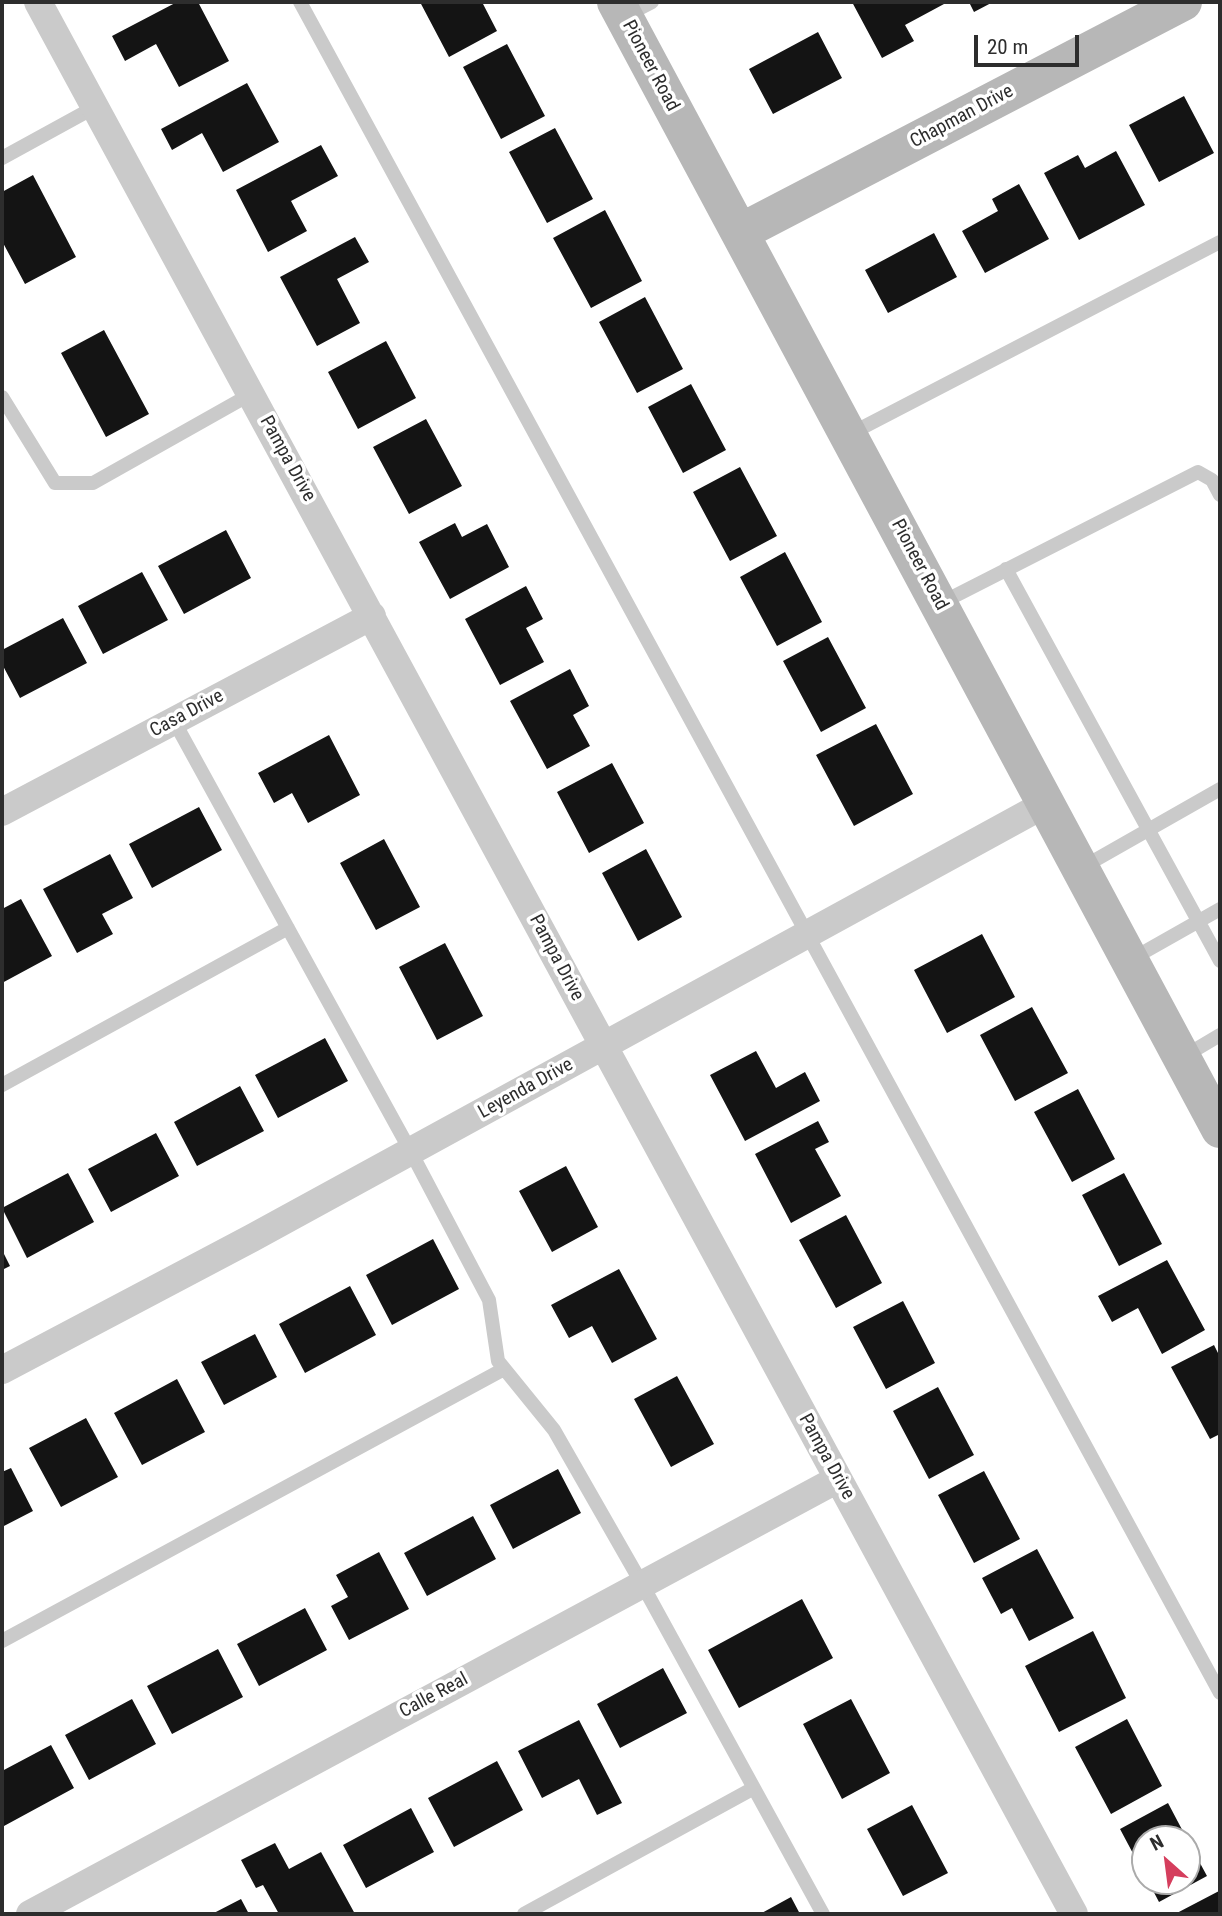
<!DOCTYPE html>
<style>
body{margin:0}
#map{position:relative;width:1222px;height:1916px;overflow:hidden;background:#fff;font-family:"Roboto Condensed",sans-serif}
canvas{display:block}
.frame{position:absolute;inset:0;border:4px solid #2d2d2d;pointer-events:none}
.north{position:absolute;left:1131px;top:1825px;width:70px;height:70px;box-sizing:border-box;background:#fff;border:2px solid #ababab;border-radius:50%;rotate:332deg;font-size:19px;font-weight:700;line-height:28px;text-align:center;color:#2d2d2d}
.north::after{content:'';display:block;margin:auto;width:24px;height:32px;background:#d53e5d;clip-path:polygon(50% 0,100% 100%,50% 72%,0 100%)}
.scale{position:absolute;left:974px;top:35px;width:105px;height:32px;box-sizing:border-box;border:4px solid #2d2d2d;border-top:0;padding-left:9px;font-size:21px;line-height:24px;white-space:nowrap;color:#2d2d2d;-webkit-text-stroke:5px #fff;paint-order:stroke}
</style>
<div id="map">
<canvas width="1222" height="1916"></canvas>
<div class="frame"></div>
<div class="north">N</div>
<div class="scale">20 m</div>
</div>
<script>
const ctx = document.querySelector('canvas').getContext('2d');
ctx.lineJoin = 'round';
function fill(path, color) {
  ctx.fillStyle = color;
  ctx.fill(path, 'evenodd');
}
function toPath(rows) {
  const path = new Path2D();
  for (const r of rows) {
    path.moveTo(r[0], r[1]);
    for (let i = 2; i < r.length; i += 2) path.lineTo(r[i], r[i + 1]);
  }
  return path;
}
function stroke(path, color, width, dash) {
  ctx.strokeStyle = color;
  ctx.lineWidth = width;
  ctx.lineCap = dash ? 'butt' : 'round';
  ctx.setLineDash(dash || []);
  ctx.stroke(path);
}
function label(font, color, halo, rows, align = 'center') {
  ctx.font = font + ' "Roboto Condensed",sans-serif';
  ctx.lineWidth = 7;
  ctx.setLineDash([]);
  ctx.textBaseline = 'middle';
  ctx.strokeStyle = halo;
  ctx.fillStyle = color;
  for (const [text, x, y, turn = 0] of rows) {
    ctx.save();
    ctx.translate(x, y);
    ctx.rotate((+turn || 0) * Math.PI / 180);
    ctx.textAlign = isNaN(turn) ? turn : align;
    if (halo) ctx.strokeText(text, 0, 0);
    ctx.fillText(text, 0, 0);
    ctx.restore();
  }
}
const building = toPath([
 [177,2,198,2,229,61,179,87,156,44,125,61,112,36],
 [420,2,482,2,497,31,449,57],
 [852,2,943,2,944,4,905,25,914,41,882,58],
 [969,2,993,2,974,12],
 [818,32,842,78,773,114,749,69],
 [507,44,545,116,501,139,463,67],
 [247,83,279,142,223,172,202,133,172,150,161,129],
 [1184,96,1214,153,1159,182,1129,125],
 [555,128,593,199,547,223,509,152],
 [321,145,338,176,291,201,307,231,268,252,236,190],
 [1116,151,1145,205,1079,240,1044,173,1078,155,1085,168],
 [33,175,76,257,25,284,2,241,2,192],
 [1019,184,1049,239,985,273,962,231,998,211,992,199],
 [605,210,642,281,591,308,553,238],
 [934,233,957,277,888,313,865,270],
 [355,237,369,262,337,279,360,323,317,346,280,277],
 [645,297,683,369,637,393,599,322],
 [104,330,149,414,106,437,61,353],
 [386,341,416,398,358,429,328,372],
 [691,384,726,450,683,473,648,407],
 [426,419,462,486,409,514,373,447],
 [740,467,777,536,730,561,693,492],
 [455,523,462,537,487,524,509,567,450,599,419,542],
 [226,530,251,578,184,614,158,566],
 [785,552,822,622,777,646,740,577],
 [142,572,168,620,103,654,78,606],
 [526,586,543,619,526,628,544,662,500,685,465,619],
 [63,618,87,663,20,698,2,664,2,650],
 [828,637,866,708,821,732,783,661],
 [570,669,589,706,573,715,590,746,547,769,510,701],
 [876,724,913,794,854,826,816,755],
 [329,735,360,795,308,823,292,793,274,803,258,773],
 [612,763,644,823,589,853,557,792],
 [199,807,222,850,152,888,129,844],
 [384,839,420,907,376,930,340,863],
 [646,849,682,917,638,941,602,873],
 [110,854,133,898,102,914,113,934,77,953,43,889],
 [21,899,52,956,2,983,2,909],
 [982,934,1015,997,947,1033,914,970],
 [445,943,483,1016,437,1040,399,967],
 [1032,1007,1068,1073,1015,1101,980,1035],
 [325,1038,348,1081,278,1118,255,1075],
 [756,1051,776,1088,805,1072,820,1101,745,1141,710,1075],
 [240,1086,264,1131,197,1166,174,1122],
 [1078,1089,1115,1159,1072,1182,1034,1112],
 [818,1121,829,1142,815,1149,841,1196,791,1223,755,1154],
 [156,1133,179,1176,111,1212,88,1169],
 [566,1166,598,1227,552,1252,519,1191],
 [68,1173,94,1222,27,1258,2,1208],
 [1124,1173,1162,1244,1119,1266,1082,1195],
 [846,1215,882,1283,836,1308,799,1240],
 [433,1239,459,1289,392,1325,366,1275],
 [2,1250,10,1266,2,1270],
 [1167,1260,1205,1330,1162,1354,1138,1308,1112,1322,1098,1296],
 [619,1269,657,1339,612,1363,592,1326,569,1338,551,1305],
 [350,1286,376,1335,305,1373,279,1324],
 [903,1301,935,1363,886,1389,853,1327],
 [255,1334,277,1377,224,1405,201,1362],
 [1214,1345,1220,1357,1220,1434,1210,1439,1171,1367],
 [677,1376,714,1444,671,1467,634,1399],
 [177,1379,205,1432,142,1465,114,1413],
 [938,1387,974,1455,929,1479,893,1411],
 [86,1418,118,1477,61,1507,29,1448],
 [11,1468,33,1511,2,1527,2,1472],
 [558,1469,581,1513,513,1549,490,1505],
 [984,1471,1020,1539,974,1563,938,1495],
 [473,1516,496,1559,427,1596,404,1553],
 [1037,1549,1074,1618,1029,1641,1012,1608,1001,1614,982,1578],
 [379,1552,409,1609,349,1640,331,1606,348,1597,336,1575],
 [802,1599,833,1658,739,1708,708,1650],
 [305,1608,327,1650,259,1686,237,1644],
 [1093,1631,1126,1698,1059,1732,1025,1666],
 [218,1649,243,1697,172,1734,147,1686],
 [663,1668,687,1713,620,1748,597,1704],
 [132,1699,156,1744,89,1780,65,1735],
 [851,1699,890,1773,842,1799,803,1724],
 [1127,1719,1162,1786,1111,1814,1075,1747],
 [579,1720,622,1803,597,1815,579,1779,542,1798,518,1751],
 [51,1745,74,1788,4,1826,2,1822,2,1771],
 [497,1761,523,1810,454,1847,428,1798],
 [1168,1803,1187,1839,1145,1839,1145,1876,1120,1829],
 [912,1805,948,1873,903,1896,867,1829],
 [411,1808,434,1852,366,1888,343,1845],
 [1187,1839,1207,1876,1159,1902,1148,1881,1187,1881],
 [275,1843,289,1869,321,1852,355,1914,279,1914,263,1885,256,1888,241,1860],
 [1219,1891,1220,1914,1175,1914],
 [791,1897,800,1914,760,1914],
 [241,1899,249,1914,212,1914]
]);
const lane = toPath([
 [300,2,1220,1693],
 [625,16,652,2],
 [2,158,95,107],
 [2,397,55,483,93,483,251,394],
 [850,434,1220,242],
 [1006,569,1220,961],
 [941,603,1198,472,1212,480,1220,495],
 [174,721,411,1152,489,1300,498,1361,554,1430,642,1584,823,1914],
 [1083,867,1220,789],
 [1130,960,1220,909],
 [1183,1057,1220,1035],
 [2,1085,288,928],
 [2,1641,504,1369],
 [524,1914,754,1788]
]);
const street = toPath([
 [38,2,1074,1914],
 [2,812,372,616],
 [2,1370,252,1238,1047,803],
 [30,1914,838,1479]
]);
const secondary = toPath([
 [616,2,1220,1129],
 [741,232,1183,2]
]);
const streetNames = [
 ["Pioneer Road",650,66,62],
 ["Chapman Drive",962,117,-28],
 ["Pampa Drive",287,459,61],
 ["Pioneer Road",919,565,62],
 ["Casa Drive",187,714,-28],
 ["Pampa Drive",556,958,62],
 ["Leyenda Drive",526,1089,-29],
 ["Pampa Drive",826,1457,61],
 ["Calle Real",434,1696,-28]
];
fill(building, '#141414');
stroke(lane, '#cacaca', 14);
stroke(street, '#cacaca', 28);
stroke(secondary, '#b7b7b7', 38);
label('19px', '#2d2d2d', '#fff', streetNames);
</script>
